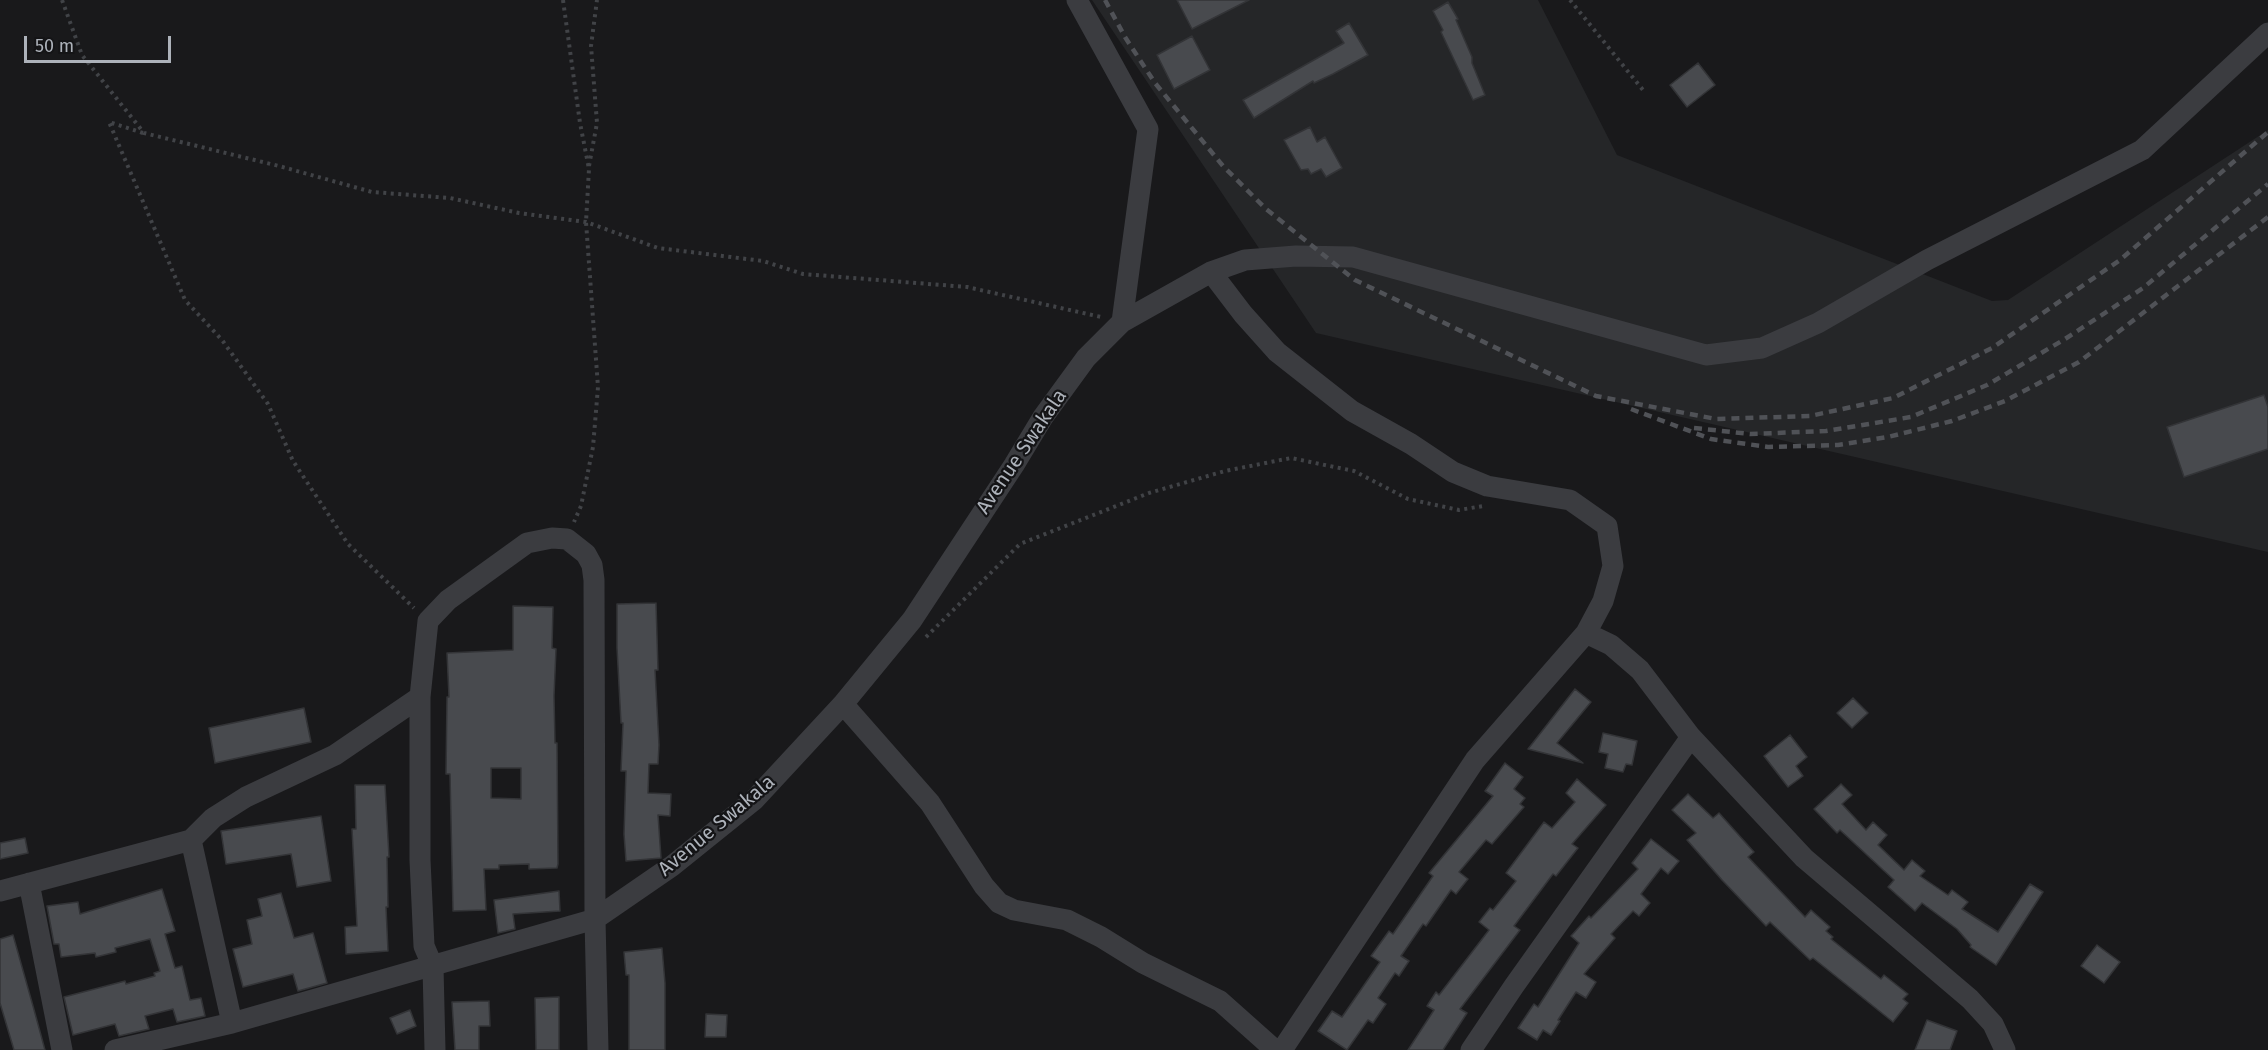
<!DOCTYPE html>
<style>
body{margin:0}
#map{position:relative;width:2268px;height:1050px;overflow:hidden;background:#19191b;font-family:"Fira Sans",sans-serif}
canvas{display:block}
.scale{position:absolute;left:24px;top:36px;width:147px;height:27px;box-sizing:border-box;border:3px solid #adb2ba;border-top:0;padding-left:8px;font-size:18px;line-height:21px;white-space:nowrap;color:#adb2ba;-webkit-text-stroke:4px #141416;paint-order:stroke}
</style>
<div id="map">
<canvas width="2268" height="1050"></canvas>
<div class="scale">50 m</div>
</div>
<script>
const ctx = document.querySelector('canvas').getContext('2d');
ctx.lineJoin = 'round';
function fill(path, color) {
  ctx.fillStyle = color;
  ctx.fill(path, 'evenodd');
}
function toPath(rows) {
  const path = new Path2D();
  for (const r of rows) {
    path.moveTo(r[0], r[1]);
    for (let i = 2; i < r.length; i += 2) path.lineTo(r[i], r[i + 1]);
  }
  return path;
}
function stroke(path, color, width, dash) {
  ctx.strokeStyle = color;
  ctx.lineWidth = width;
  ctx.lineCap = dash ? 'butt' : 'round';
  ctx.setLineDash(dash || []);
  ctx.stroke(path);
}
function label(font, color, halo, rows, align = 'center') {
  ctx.font = font + ' "Fira Sans",sans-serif';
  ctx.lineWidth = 4.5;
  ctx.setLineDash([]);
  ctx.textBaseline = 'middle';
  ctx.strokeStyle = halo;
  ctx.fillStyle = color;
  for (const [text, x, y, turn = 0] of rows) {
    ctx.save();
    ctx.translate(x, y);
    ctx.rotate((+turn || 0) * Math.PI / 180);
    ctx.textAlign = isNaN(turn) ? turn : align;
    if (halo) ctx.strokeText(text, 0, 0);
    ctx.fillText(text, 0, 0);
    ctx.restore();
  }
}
const built = toPath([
 [1092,0,1538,0,1617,155,1992,301,2008,300,2268,130,2268,552,1316,333]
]);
const building = toPath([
 [1177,0,1249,0,1192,29,1177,0],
 [1448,2,1458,19,1456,20,1472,57,1472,63,1485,95,1473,100,1441,32,1443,30,1433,11,1448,2],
 [1349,23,1368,55,1333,74,1314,83,1313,81,1254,118,1243,100,1344,43,1336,31,1349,23],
 [1192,36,1210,70,1174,89,1157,55,1192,36],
 [1698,63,1715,85,1687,107,1670,85,1698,63],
 [1310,127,1317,142,1325,137,1342,168,1326,177,1321,169,1311,174,1308,169,1301,170,1284,140,1310,127],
 [2264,395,2268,407,2268,449,2184,477,2167,427,2264,395],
 [656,603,658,670,655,670,659,745,658,764,649,764,648,793,671,794,670,816,658,815,661,858,626,861,624,834,626,771,621,771,623,723,621,723,617,648,617,604,656,603],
 [513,606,553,607,552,648,556,649,554,696,555,743,557,743,558,864,557,868,529,869,529,864,499,865,499,869,484,869,486,910,453,911,450,774,446,774,447,697,449,697,447,653,513,650,513,606],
 [491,768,521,768,521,799,491,798,491,768],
 [1575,689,1591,702,1557,743,1583,763,1528,749,1575,689],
 [1853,698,1868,713,1852,728,1837,713,1853,698],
 [304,708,311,742,215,763,209,728,304,708],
 [1603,733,1637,741,1632,765,1626,764,1623,772,1605,768,1608,754,1599,752,1603,733],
 [1790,735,1807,757,1796,766,1803,776,1788,787,1764,756,1790,735],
 [1505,763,1523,777,1514,789,1525,798,1520,804,1524,807,1492,844,1486,840,1459,872,1468,879,1456,894,1451,890,1426,926,1423,924,1401,956,1409,961,1399,976,1395,973,1378,998,1386,1004,1373,1023,1368,1020,1347,1050,1318,1031,1332,1011,1342,1017,1380,962,1371,956,1389,931,1393,934,1433,876,1429,873,1493,796,1485,791,1505,763],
 [1577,779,1606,805,1572,844,1578,848,1556,876,1553,874,1514,926,1520,930,1460,1009,1467,1013,1443,1050,1408,1050,1434,1010,1427,1006,1436,992,1439,995,1489,930,1479,922,1490,908,1493,910,1516,881,1506,873,1544,822,1552,828,1575,802,1566,793,1577,779],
 [1841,784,1852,795,1842,804,1866,830,1873,822,1887,835,1878,845,1904,870,1912,860,1925,871,1920,876,1948,895,1952,890,1968,902,1962,909,1998,932,2030,884,2043,892,1996,965,1970,947,1971,945,1957,929,1922,903,1915,911,1888,887,1894,880,1840,830,1837,833,1814,809,1841,784],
 [355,785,385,785,389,857,387,857,388,907,386,907,388,951,346,954,345,927,357,926,352,829,356,829,355,785],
 [1688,794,1713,818,1719,813,1754,852,1748,857,1805,917,1811,910,1830,927,1826,931,1833,937,1831,939,1881,979,1884,975,1908,994,1903,999,1908,1003,1893,1022,1813,958,1810,960,1770,922,1766,926,1722,880,1687,840,1696,833,1672,810,1688,794],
 [321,816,331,881,297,887,291,854,226,864,221,831,321,816],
 [25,838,28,853,0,859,0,843,25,838],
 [1651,839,1679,861,1668,874,1661,868,1641,894,1650,903,1639,916,1633,911,1611,934,1615,938,1584,974,1596,982,1586,998,1576,992,1558,1020,1560,1021,1551,1035,1543,1030,1537,1040,1518,1028,1534,1004,1538,1007,1579,943,1571,936,1589,916,1591,918,1638,869,1632,863,1651,839],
 [162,889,175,931,165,934,175,968,182,966,190,1000,201,998,205,1016,177,1022,173,1009,145,1016,149,1029,119,1036,115,1024,73,1035,64,997,125,981,126,984,155,976,154,973,160,971,150,939,115,948,116,952,96,957,95,953,61,957,59,944,54,944,47,906,78,902,80,914,162,889],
 [559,891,560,911,513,914,515,929,498,933,494,900,559,891],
 [281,893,294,938,313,933,327,983,298,991,293,974,243,987,233,949,252,944,247,920,262,916,258,899,281,893],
 [13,935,33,1006,45,1050,14,1050,0,1003,0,939,13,935],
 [2097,945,2120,962,2104,983,2081,966,2097,945],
 [662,948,665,983,665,1050,629,1050,629,975,626,975,624,952,662,948],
 [559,997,559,1050,536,1050,535,998,559,997],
 [489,1001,490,1026,479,1026,479,1050,455,1050,452,1002,489,1001],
 [410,1010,416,1026,397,1034,390,1018,410,1010],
 [706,1014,727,1015,726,1037,705,1037,706,1014],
 [1927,1020,1957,1031,1950,1050,1915,1050,1927,1020]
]);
const path = toPath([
 [62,0,82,55,144,133,279,166,372,192,450,198,519,213,586,222,658,248,763,261,803,274,967,287,1101,317],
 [563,0,580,123,589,169,586,222,598,387,593,447,581,506,574,522],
 [1570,0,1643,90],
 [143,133,109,122,185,300,222,340,268,404,293,461,348,544,414,608],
 [589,166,597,123,591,46,597,0],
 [926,637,1020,544,1149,493,1225,471,1291,458,1354,471,1408,499,1459,510,1483,506]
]);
const minor = toPath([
 [1077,0,1148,129,1122,322],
 [1211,272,1243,314,1277,352,1352,411,1411,444,1453,472,1487,486,1570,500,1607,526,1613,566,1603,601,1586,633,1475,760,1282,1050],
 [1586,633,1611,645,1640,670,1691,737,1804,858,1970,999,1993,1024,2005,1050],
 [843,704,930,803,984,886,999,903,1014,910,1067,920,1101,937,1143,963,1220,1001,1275,1050],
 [191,840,232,1023],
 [29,883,62,1050],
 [0,891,191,840,213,818,246,797,335,755,420,697],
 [115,1050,232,1023,595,919,672,866,754,800,843,704,912,620,1014,465,1043,417,1086,358,1122,322,1211,272,1245,260,1296,256,1353,257,1706,355,1762,348,1818,323,1927,260,2142,150,2268,33],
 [435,1050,433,967,424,946,420,860,420,697,428,621,448,600,527,543,552,538,567,539,586,554,592,565,594,580,595,919,598,1050],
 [1471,1050,1514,986,1691,737]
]);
const rail = toPath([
 [1105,0,1125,37,1155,83,1223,166,1266,209,1355,280,1596,396,1716,419,1810,416,1893,398,1992,348,2120,260,2268,132],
 [1631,409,1711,439,1768,447,1838,445,1888,437,1952,421,2005,401,2079,362,2268,217],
 [1694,428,1750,434,1826,431,1911,417,1987,385,2065,339,2143,288,2268,184]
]);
const streetNames = [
 ["Avenue Swakala",1022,452,-56],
 ["Avenue Swakala",717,826,-40]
];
fill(built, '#252628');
fill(building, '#484a4e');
stroke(building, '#333437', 1.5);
stroke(path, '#414347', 4, [3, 4.5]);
stroke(minor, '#3b3c40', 21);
stroke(rail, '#505257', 4.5, [8, 6]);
label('20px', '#adb2ba', '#141416', streetNames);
</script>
